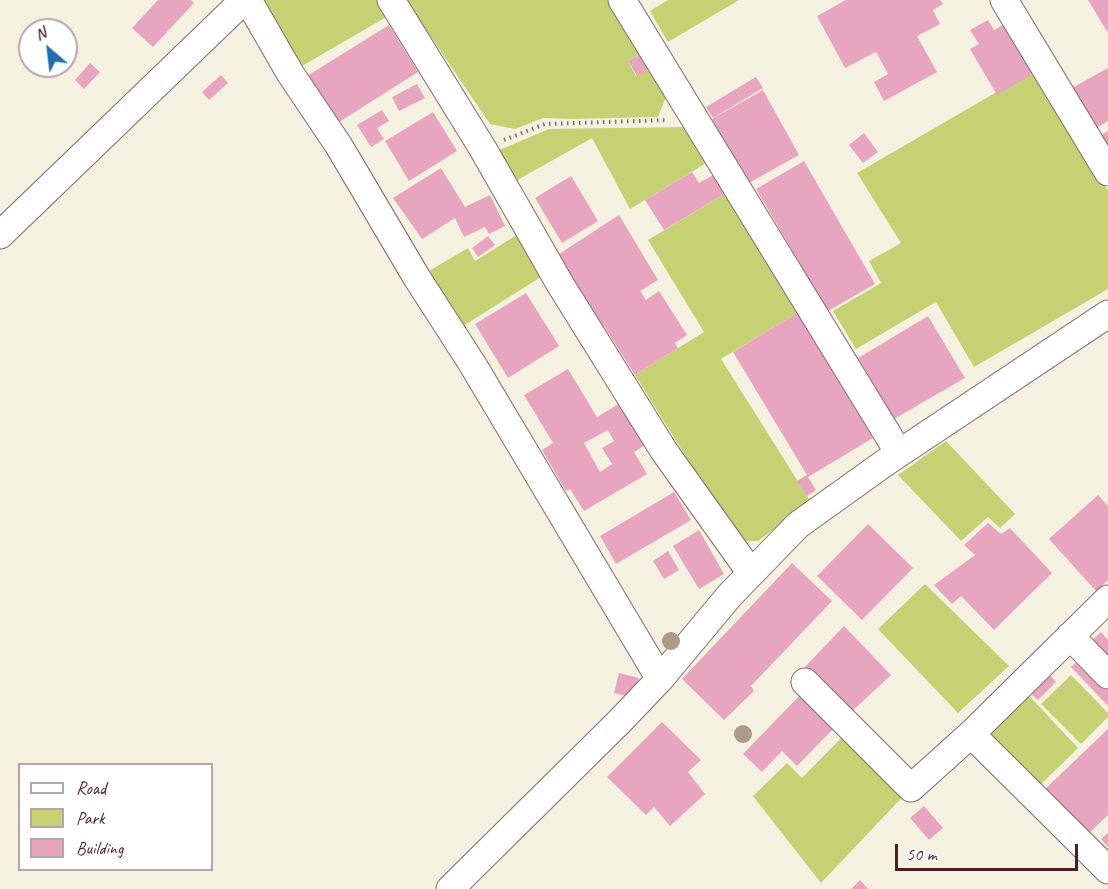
<!DOCTYPE html>
<style>
body{margin:0}
#map{position:relative;width:1108px;height:889px;overflow:hidden;background:#f5f1e1;font-family:Caveat,sans-serif}
canvas{display:block}
.legend{position:absolute;left:18px;top:763px;width:195px;height:108px;box-sizing:border-box;background:#fff;border:2px solid #b7a5aa;margin:0;padding:8px 10px;list-style:none;font-size:18px;color:#4a1f2b}
.legend li{display:flex;align-items:center;gap:12px;height:30px}
.legend b{width:30px;border:2px solid #b7a5aa}
.north{position:absolute;left:18px;top:18px;width:60px;height:60px;box-sizing:border-box;background:#fff;border:2px solid #b7a5aa;border-radius:50%;rotate:332deg;font-size:16px;font-weight:700;line-height:24px;text-align:center;color:#4a1f2b}
.north::after{content:'';display:block;margin:auto;width:21px;height:27px;background:#1f6fb2;clip-path:polygon(50% 0,100% 100%,50% 72%,0 100%)}
.scale{position:absolute;left:895px;top:844px;width:183px;height:27px;box-sizing:border-box;border:3px solid #4a1f2b;border-top:0;padding-left:8px;font-size:18px;line-height:21px;white-space:nowrap;color:#4a1f2b;-webkit-text-stroke:4px #fff;paint-order:stroke}
</style>
<div id="map">
<canvas width="1108" height="889"></canvas>
<ul class="legend">
<li><b style="height:8px;background:#fff"></b>Road</li>
<li><b style="height:16px;background:#c5d172"></b>Park</li>
<li><b style="height:16px;background:#e7a5c0"></b>Building</li>
</ul>
<div class="north">N</div>
<div class="scale">50 m</div>
</div>
<script>
const ctx = document.querySelector('canvas').getContext('2d');
ctx.lineJoin = 'round';
function fill(path, color) {
  ctx.fillStyle = color;
  ctx.fill(path, 'evenodd');
}
function toPath(rows) {
  const path = new Path2D();
  for (const r of rows) {
    path.moveTo(r[0], r[1]);
    for (let i = 2; i < r.length; i += 2) path.lineTo(r[i], r[i + 1]);
  }
  return path;
}
function stroke(path, color, width, dash) {
  ctx.strokeStyle = color;
  ctx.lineWidth = width;
  ctx.lineCap = dash ? 'butt' : 'round';
  ctx.setLineDash(dash || []);
  ctx.stroke(path);
}
const green = toPath([
 [248,0,378,0,388,16,290,73],
 [406,0,611,0,643,53,628,61,636,76,652,67,668,92,658,117,572,119,543,118,515,129,490,124],
 [668,0,739,0,668,42,650,11],
 [1033,71,1108,191,1108,289,974,367,936,302,856,349,833,311,881,283,869,261,901,243,857,173],
 [686,127,708,162,630,209,592,138,514,182,497,151,549,129],
 [726,193,797,313,721,359,811,502,758,541,746,541,735,535,635,375,704,332,648,240],
 [528,228,552,270,452,333,417,278,468,248,475,261],
 [946,441,1015,514,1000,528,988,517,961,541,898,475],
 [925,584,1009,666,958,713,878,629],
 [1071,675,1108,713,1108,717,1081,744,1041,704],
 [1020,686,1078,748,1031,794,971,734],
 [851,728,911,788,821,883,753,796,787,763,802,778]
]);
const building = toPath([
 [158,0,191,0,194,3,153,47,132,28],
 [846,0,940,0,943,4,933,10,940,24,917,36,937,72,884,101,874,82,888,74,876,52,845,68,817,16],
 [1088,0,1108,0,1108,33],
 [988,20,994,30,1006,23,1036,72,997,95,970,49,979,44,970,30],
 [389,25,418,72,336,124,307,76],
 [643,53,652,67,637,76,628,61],
 [90,63,100,72,84,89,75,80],
 [1108,68,1108,121,1093,130,1070,89],
 [221,75,228,83,209,100,202,92],
 [756,77,763,88,713,118,706,107],
 [417,84,425,98,399,111,392,97],
 [763,90,799,155,749,183,712,119],
 [382,110,389,121,377,128,384,139,371,147,357,125],
 [433,112,457,151,409,181,385,141],
 [1108,131,1108,148,1100,136],
 [864,133,878,152,863,163,849,145],
 [804,161,875,284,828,311,756,189],
 [441,168,465,207,490,195,505,226,489,234,485,227,464,237,455,218,422,239,393,198],
 [692,172,699,183,715,174,726,193,664,230,645,200],
 [571,176,598,221,562,243,535,198],
 [619,215,658,280,640,291,646,300,659,291,687,335,675,343,678,348,635,375,604,326,600,328,556,256],
 [488,236,495,245,478,257,472,248],
 [526,293,559,346,508,378,475,324],
 [797,313,873,438,808,477,816,490,807,496,797,481,807,475,733,352],
 [928,316,965,378,894,419,858,358],
 [568,369,597,417,622,402,647,444,634,452,647,474,584,511,570,489,566,491,542,450,553,443,524,395],
 [608,430,614,441,602,448,612,464,600,472,584,443],
 [674,492,691,520,616,564,600,536],
 [1098,495,1108,506,1108,580,1096,591,1049,539],
 [988,523,1001,534,1010,528,1052,573,994,630,961,596,952,604,934,585,975,555,964,545],
 [868,524,913,568,862,620,817,576],
 [699,530,724,574,699,589,673,546],
 [668,551,679,570,664,579,653,561],
 [792,563,832,601,751,686,754,691,724,720,682,679],
 [844,626,891,675,849,714,802,670],
 [1101,632,1108,640,1108,669,1086,646],
 [1082,657,1108,684,1108,706,1071,667],
 [619,673,639,678,634,698,614,693],
 [1049,674,1056,682,1038,700,1030,693],
 [804,691,838,724,797,766,782,751,762,772,743,754],
 [662,722,701,760,688,772,705,794,670,826,654,807,646,815,607,777],
 [1108,729,1108,815,1086,836,1043,791],
 [924,806,943,828,929,840,910,818],
 [1108,833,1108,847,1101,839],
 [860,880,868,889,851,889]
]);
const path = toPath([
 [504,140,545,124,668,120]
]);
const minor = toPath([
 [248,0,290,73,339,146,417,278,473,365,660,679],
 [391,0,483,149,560,284,664,451,751,573],
 [622,0,899,453],
 [1004,0,1108,172],
 [0,235,244,0],
 [1108,599,971,734,1108,870],
 [1070,636,1108,675],
 [805,682,911,788,971,734],
 [450,889,620,721,660,679,730,595,798,525,886,462,1108,314]
]);
const trees = [
 [671,641],
 [743,734]
];
fill(green, '#c5d172');
fill(building, '#e7a5c0');
stroke(minor, '#86686b', 29);
stroke(path, '#86686b', 4, [1.5, 4.5]);
stroke(minor, '#fff', 27);
ctx.fillStyle = '#ab9b88';
for (const [x, y] of trees) {
  ctx.beginPath();
  ctx.arc(x, y, 9, 0, 2 * Math.PI);
  ctx.fill();
}
</script>
